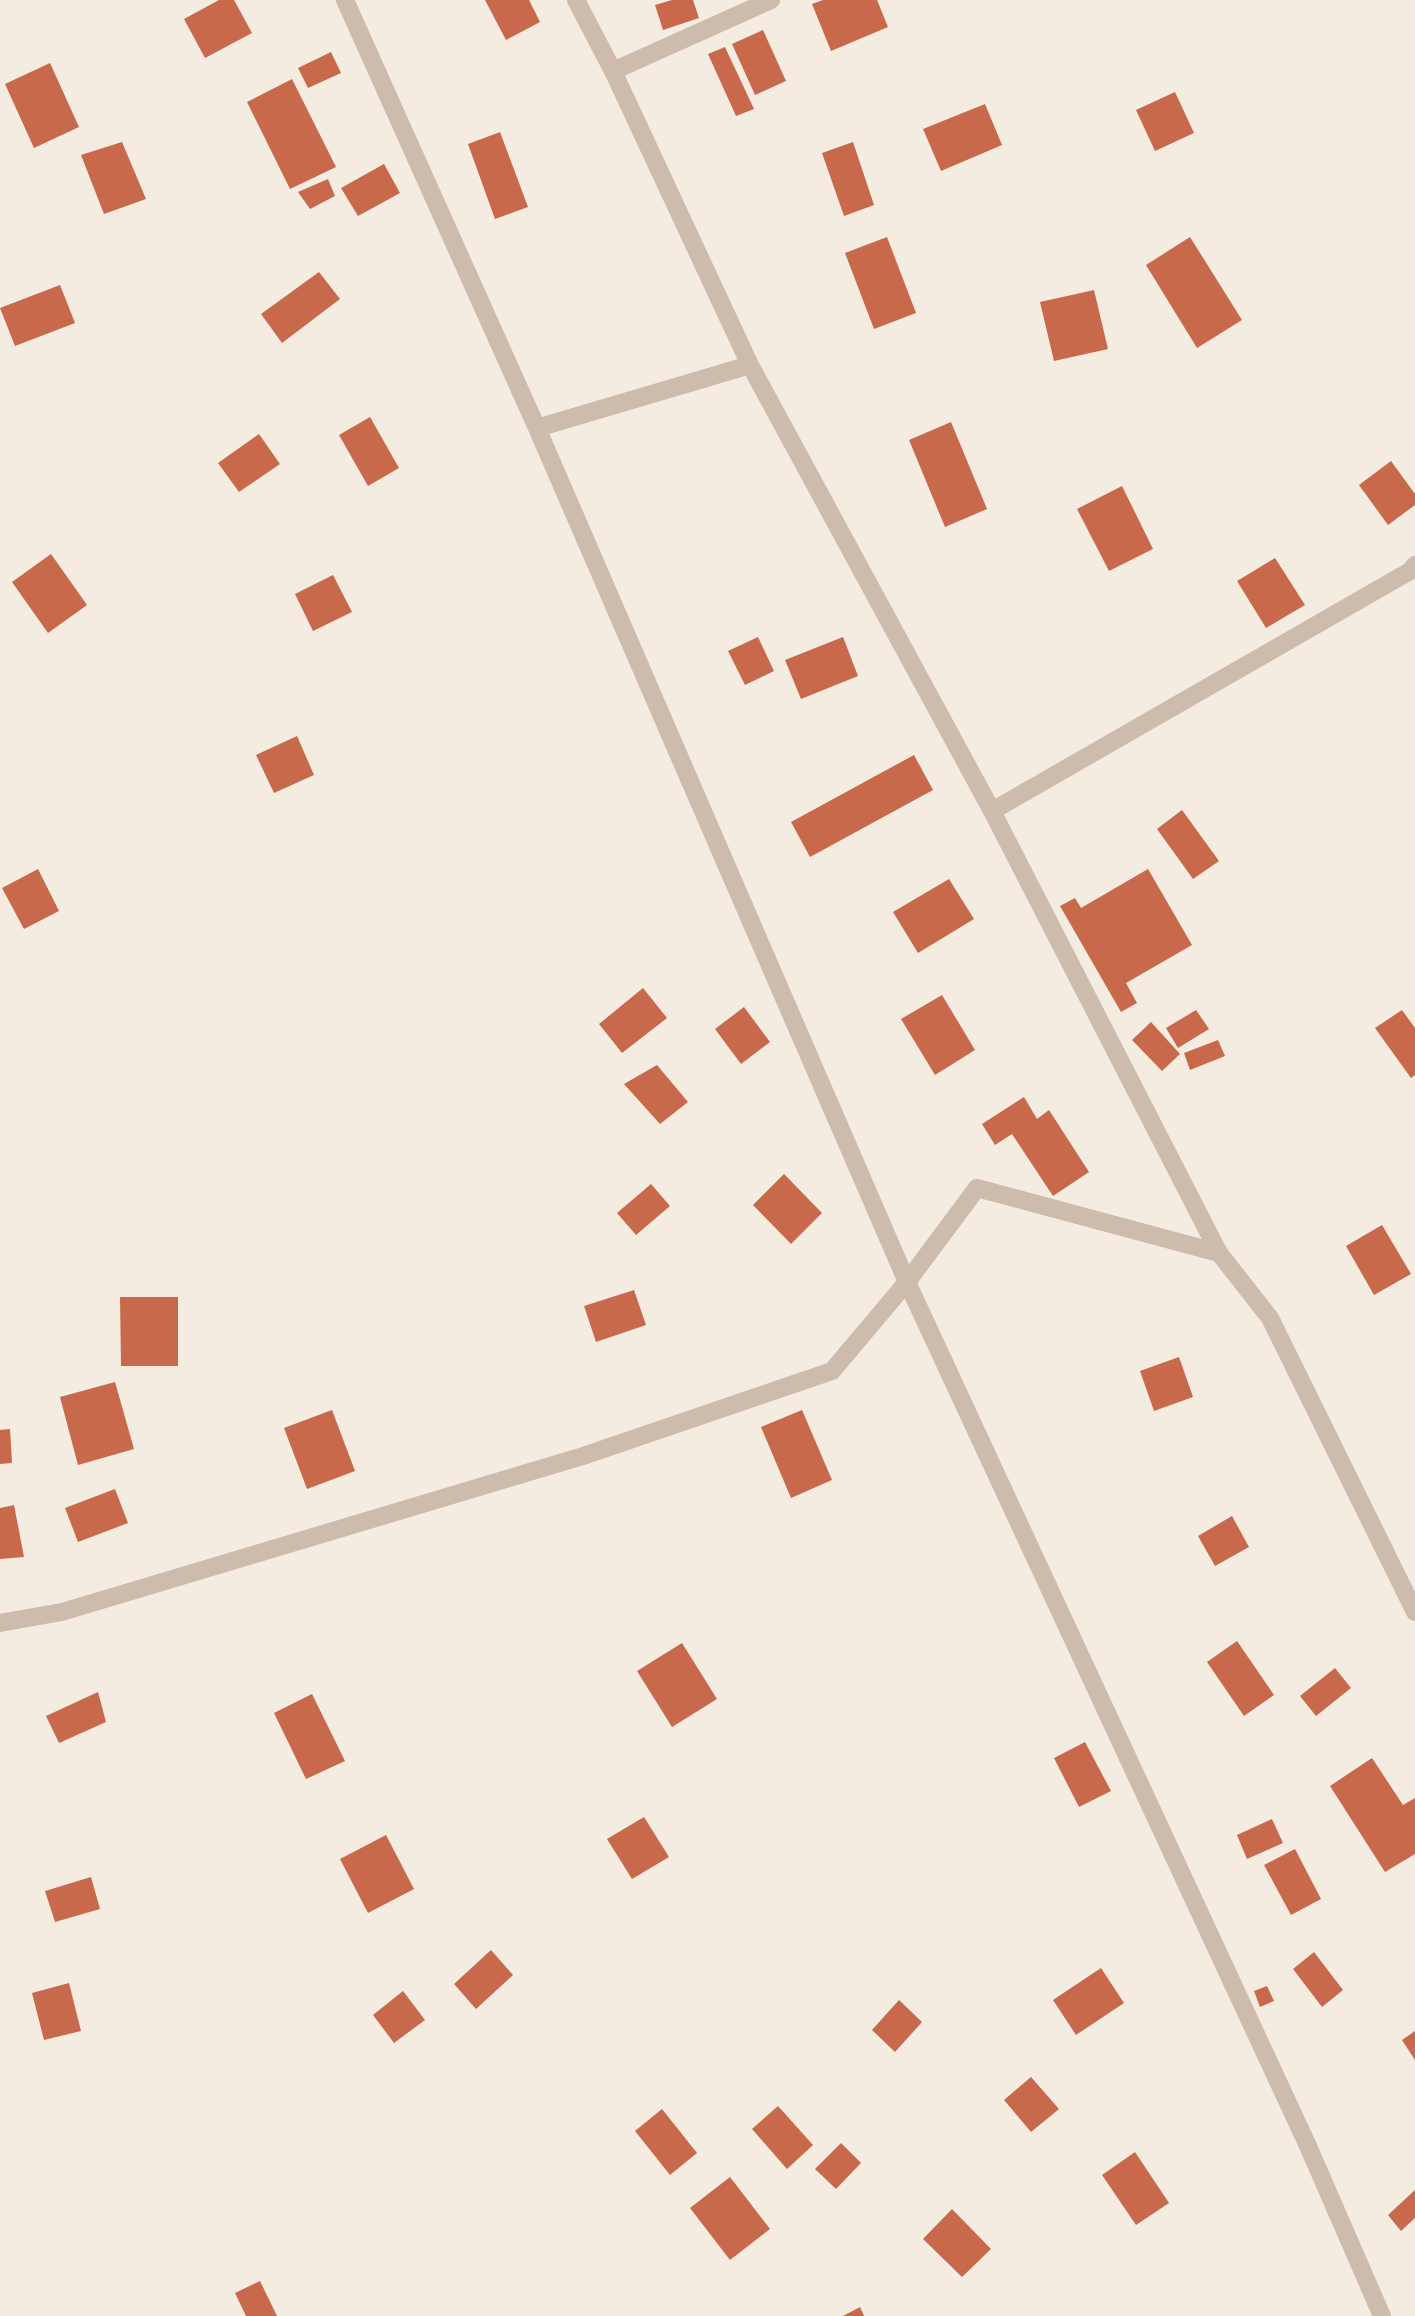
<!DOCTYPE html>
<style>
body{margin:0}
canvas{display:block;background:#f4ebe1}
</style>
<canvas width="1415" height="2316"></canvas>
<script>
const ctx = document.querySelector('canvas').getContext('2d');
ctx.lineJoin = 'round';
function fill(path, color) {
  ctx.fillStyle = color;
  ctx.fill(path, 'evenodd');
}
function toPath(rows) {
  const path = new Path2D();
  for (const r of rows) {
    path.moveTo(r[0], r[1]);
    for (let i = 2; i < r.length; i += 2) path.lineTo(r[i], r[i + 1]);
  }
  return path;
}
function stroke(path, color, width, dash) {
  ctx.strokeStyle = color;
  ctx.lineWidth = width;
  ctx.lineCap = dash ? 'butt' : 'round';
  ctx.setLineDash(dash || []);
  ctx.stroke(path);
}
const building = toPath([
 [219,0,234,0,252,33,205,58,184,19],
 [485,0,529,0,540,22,506,40],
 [672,0,693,0,699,18,663,30,655,5],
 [823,0,877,0,888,27,831,51,812,4],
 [763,30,786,81,755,95,732,44],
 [725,47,754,109,736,116,708,54],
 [331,52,341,73,308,88,298,68],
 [50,63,79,127,34,148,5,84],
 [292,79,336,167,290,189,247,102],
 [1175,92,1194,133,1155,151,1136,110],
 [985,104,1002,145,941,171,923,129],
 [500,132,528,207,495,219,468,144],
 [122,142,146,199,104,214,81,155],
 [853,142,874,205,844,216,822,153],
 [384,164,400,193,358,216,341,188],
 [328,179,335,196,310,209,298,192],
 [887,237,916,313,874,329,845,253],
 [1190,237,1242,320,1197,348,1146,265],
 [319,272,340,299,282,343,261,314],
 [60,285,75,323,15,346,0,308],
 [1094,290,1108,349,1054,361,1040,302],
 [370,417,399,468,368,486,339,435],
 [951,422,987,509,945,527,909,440],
 [259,434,280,464,239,492,218,463],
 [1391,461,1415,494,1415,505,1388,525,1359,485],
 [1122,486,1153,549,1109,571,1077,509],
 [51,554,87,605,48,633,12,582],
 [1275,558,1305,605,1266,628,1237,581],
 [333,575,352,612,313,631,295,594],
 [758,637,774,671,745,685,728,651],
 [843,637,858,676,801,699,785,660],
 [297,736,314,775,274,793,256,755],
 [914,755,933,790,810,857,791,822],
 [1182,810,1219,861,1193,879,1157,829],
 [38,869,59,911,24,929,2,888],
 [1148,869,1192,945,1126,983,1137,1003,1121,1012,1060,906,1075,898,1081,908],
 [949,879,974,919,918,953,893,912],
 [643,988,667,1018,622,1053,599,1024],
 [942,995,975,1050,935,1075,901,1019],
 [744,1007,770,1042,741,1064,715,1029],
 [1196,1010,1209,1029,1178,1048,1166,1028],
 [1402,1010,1415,1028,1415,1075,1411,1078,1375,1028],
 [1151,1022,1180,1054,1162,1071,1132,1040],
 [1218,1040,1225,1056,1190,1070,1184,1053],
 [657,1065,688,1102,660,1124,624,1084],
 [1024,1097,1037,1119,1049,1110,1089,1172,1053,1196,1012,1134,995,1145,982,1124],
 [784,1174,822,1213,791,1244,753,1205],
 [651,1184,670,1206,636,1235,617,1213],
 [1382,1225,1411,1274,1374,1295,1346,1246],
 [634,1290,646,1325,596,1342,584,1306],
 [120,1297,178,1297,178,1366,121,1366],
 [1179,1357,1193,1397,1154,1411,1140,1371],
 [115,1382,134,1449,78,1465,60,1397],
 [332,1410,355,1471,307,1489,284,1428],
 [802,1410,832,1480,791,1498,761,1427],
 [10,1429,12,1463,0,1464,0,1430],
 [115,1489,128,1523,78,1542,65,1508],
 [14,1505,24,1557,0,1559,0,1508],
 [1232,1516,1249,1547,1215,1566,1198,1536],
 [1237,1641,1274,1695,1244,1716,1207,1662],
 [682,1643,717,1699,672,1727,637,1671],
 [1335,1668,1351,1688,1316,1716,1300,1696],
 [98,1692,106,1722,59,1743,46,1716],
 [312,1694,345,1761,306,1779,274,1713],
 [1085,1742,1111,1791,1079,1807,1054,1758],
 [1372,1758,1403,1805,1415,1798,1415,1854,1385,1872,1330,1786],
 [644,1817,669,1857,632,1879,607,1839],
 [1272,1819,1283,1843,1247,1859,1237,1835],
 [386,1835,414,1889,368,1913,340,1859],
 [1295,1849,1321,1899,1291,1915,1264,1865],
 [91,1877,100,1909,55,1922,45,1891],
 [491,1950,513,1975,476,2009,454,1984],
 [1314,1952,1343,1990,1322,2007,1293,1969],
 [1101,1968,1124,2003,1076,2035,1053,2000],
 [69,1983,81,2031,44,2040,32,1993],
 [1267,1986,1274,2001,1260,2007,1254,1991],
 [403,1991,425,2020,394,2043,373,2015],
 [899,2000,922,2022,895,2052,872,2030],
 [1415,2031,1415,2060,1402,2040],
 [1031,2077,1059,2109,1031,2132,1004,2100],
 [778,2106,813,2145,787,2169,752,2129],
 [662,2109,697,2153,670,2175,635,2131],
 [841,2143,861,2163,836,2189,815,2169],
 [1135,2152,1169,2203,1136,2225,1102,2175],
 [730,2177,770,2229,730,2260,690,2208],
 [1415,2190,1415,2218,1401,2231,1388,2215],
 [952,2209,991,2249,962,2277,923,2239],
 [260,2281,277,2316,246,2316,235,2293],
 [860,2307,864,2316,843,2316]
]);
const minor = toPath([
 [345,0,537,428,907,1282,1308,2146,1382,2316],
 [576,0,613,71],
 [750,365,613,71,771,0],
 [537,428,750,365,992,811,1219,1253,1270,1318,1415,1612],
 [992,811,1410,571,1415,565],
 [0,1623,62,1612,583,1456,832,1371,907,1282,977,1188,1219,1253]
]);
fill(building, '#c8694b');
stroke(minor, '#cdbbac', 18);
</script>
